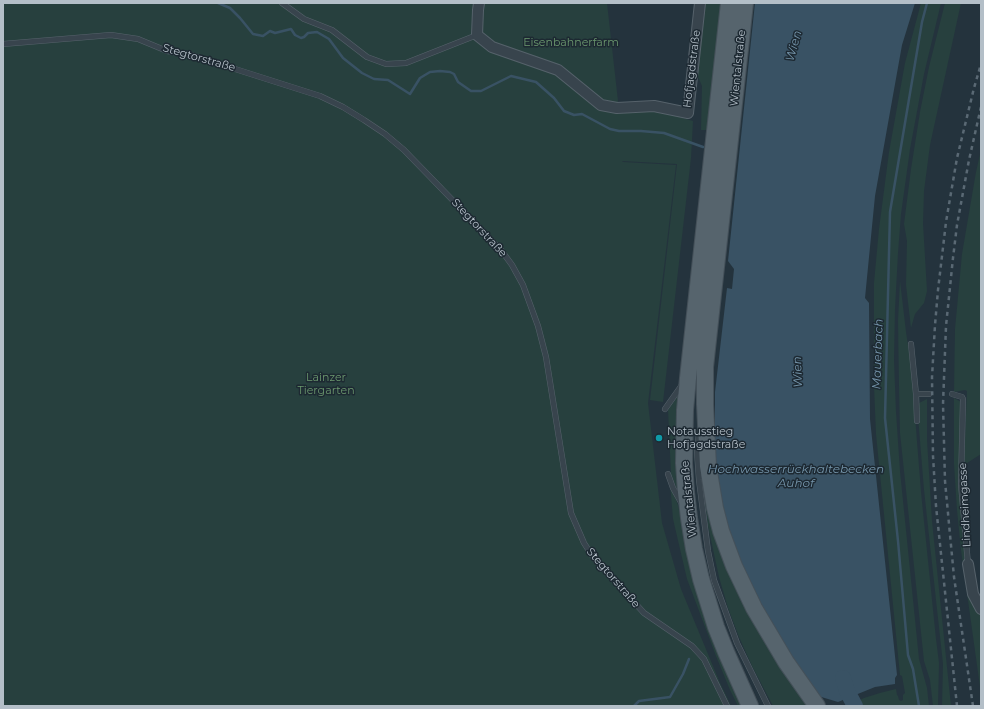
<!DOCTYPE html>
<meta charset="utf-8">
<style>
body{margin:0}
#map{position:relative;width:984px;height:709px;overflow:hidden;background:#24333d;font-family:Montserrat,sans-serif}
canvas{display:block}
.frame{position:absolute;inset:0;border:4px solid #b4bfc8;pointer-events:none}
</style>
<div id="map">
<canvas width="984" height="709"></canvas>
<div class="frame"></div>
</div>
<script>
const ctx = document.querySelector('canvas').getContext('2d');
ctx.lineJoin = 'round';
function fill(path, color) {
  ctx.fillStyle = color;
  ctx.fill(path, 'evenodd');
}
function toPath(rows) {
  const path = new Path2D();
  for (const r of rows) {
    path.moveTo(r[0], r[1]);
    for (let i = 2; i < r.length; i += 2) path.lineTo(r[i], r[i + 1]);
  }
  return path;
}
function stroke(path, color, width, dash) {
  ctx.strokeStyle = color;
  ctx.lineWidth = width;
  ctx.lineCap = dash ? 'butt' : 'round';
  ctx.setLineDash(dash || []);
  ctx.stroke(path);
}
function label(font, color, halo, rows, align = 'center') {
  ctx.font = font + ' Montserrat,sans-serif';
  ctx.lineWidth = 3;
  ctx.setLineDash([]);
  ctx.textBaseline = 'middle';
  ctx.strokeStyle = halo;
  ctx.fillStyle = color;
  for (const [text, x, y, turn = 0] of rows) {
    ctx.save();
    ctx.translate(x, y);
    ctx.rotate((+turn || 0) * Math.PI / 180);
    ctx.textAlign = isNaN(turn) ? turn : align;
    if (halo) ctx.strokeText(text, 0, 0);
    ctx.fillText(text, 0, 0);
    ctx.restore();
  }
}
const green = toPath([
 [3,3,607,3,618,101,617,114,627,111,656,110,693,121,691,158,663,402,650,400,677,164,622,161,623,162,676,165,648,403,662,523,681,589,720,683,731,706,3,706],
 [705,3,722,3,707,130,701,130,702,86,695,70],
 [921,3,941,3,924,74,910,149,901,214,898,253,895,309,894,360,896,412,900,471,919,659,927,688,929,706,848,706,864,698,880,693,896,689,897,695,898,696,899,700,901,701,903,700,903,695,905,693,902,676,900,675,876,434,874,386,874,283,879,229,889,152,905,63],
 [945,3,961,3,930,145,924,191,923,223,927,291,924,303,915,314,911,328,906,285,907,241,904,224,911,169,920,112,929,67],
 [981,150,981,454,964,465,967,391,965,390,954,392,955,329,962,254,976,172],
 [900,281,906,332,911,365,921,492,936,639,939,663,938,706,933,706,930,680,924,661,900,433,899,386,898,321],
 [679,394,679,495,671,474,668,410],
 [954,398,961,402,960,484,964,550,968,581,980,612,981,617,981,694,961,550,957,510,954,464],
 [927,399,927,440,932,521,951,706,942,706,943,664,924,490,917,404],
 [670,483,678,505,692,576,704,617,723,665,741,706,738,706,730,690,716,656,687,579,673,519],
 [706,494,810,706,773,706,752,666,739,637,728,608,719,577,708,526,704,495]
]);
const water = toPath([
 [755,3,915,3,902,45,875,196,865,298,869,303,870,419,897,675,895,678,895,684,875,687,838,702,818,696,789,658,749,589,725,526,717,487,715,444,715,392,727,288,732,289,734,269,728,261]
]);
const stream = toPath([
 [218,3,230,8,240,18,253,34,263,36,270,31,275,33,291,29,295,35,301,38,304,37,308,33,317,32,329,39,343,58,362,73,374,79,388,80,410,94,420,78,430,72,440,71,450,72,454,74,458,82,471,91,481,91,511,76,536,82,554,98,564,111,574,115,582,114,610,129,619,131,641,131,664,133,703,147],
 [634,706,639,701,670,697,683,674,689,659],
 [919,706,913,669,908,655,898,541,885,418,890,212,922,22,927,3]
]);
const river = toPath([
 [843,678,847,691,855,706]
]);
const lane = toPath([
 [282,3,304,19,332,30,367,57,386,64,406,63,477,35],
 [3,44,111,35,138,39,167,51,191,55,320,96,343,107,364,120,385,134,404,150,501,250,512,265,523,285,538,326,546,357,571,513,584,543,593,557,644,613,692,646,704,659,727,706],
 [911,344,916,394,917,421],
 [916,394,929,394],
 [952,394,962,397,963,399,961,484,968,564],
 [665,409,682,385],
 [699,432,697,452,699,480,708,551,714,580,737,643,768,706],
 [668,474,673,488,682,504]
]);
const street = toPath([
 [479,3,478,10,477,35,492,47,558,70,601,105,617,108,654,106,688,113,700,3],
 [968,564,973,594,981,609]
]);
const primary = toPath([
 [729,3,688,378,685,410,684,463,686,492,689,518,694,549,701,579,716,627,726,652,750,706],
 [745,3,705,367,705,404,708,466,715,508,721,531,734,566,754,608,786,662,817,706]
]);
const rail = toPath([
 [957,706,936,506,933,456,932,377,935,325,938,290,946,222,957,158,974,88,981,64],
 [973,706,954,577,949,524,945,481,943,404,946,326,953,258,957,225,969,160,981,107]
]);
const markers = [
 [659,438,4,"#0f9aa8"]
];
const parkNames = [
 ["Eisenbahnerfarm",571,43],
 ["Lainzer",326,378],
 ["Tiergarten",326,391]
];
const streetNames = [
 ["Stegtorstraße",199,58,16],
 ["Wientalstraße",738,68,-84],
 ["Hofjagdstraße",692,69,-83],
 ["Stegtorstraße",479,228,47],
 ["Wientalstraße",689,499,-96],
 ["Lindheimgasse",965,505,-93],
 ["Stegtorstraße",613,578,49]
];
const poiNames = [
 ["Notausstieg",667,432],
 ["Hofjagdstraße",667,445]
];
const waterNames = [
 ["Wien",794,46,-75],
 ["Mauerbach",878,354,-88],
 ["Wien",798,372,-92],
 ["Hochwasserrückhaltebecken",796,469],
 ["Auhof",796,483]
];
fill(green, '#27403e');
fill(water, '#395264');
stroke(stream, '#395264', 2.5);
stroke(river, '#395264', 16);
stroke(lane, '#56626b', 6);
stroke(street, '#56626b', 12);
stroke(primary, '#445059', 18);
stroke(lane, '#38444d', 5);
stroke(street, '#38444d', 10);
stroke(primary, '#56646d', 16);
stroke(rail, '#5a6974', 2.5, [4, 4]);
for (const [x, y, r, color] of markers) {
  const dot = new Path2D();
  dot.arc(x, y, r, 0, 2 * Math.PI);
  ctx.fillStyle = color;
  ctx.fill(dot);
  stroke(dot, '#1d2932', 1.5);
}
label('11px', '#6c996f', '#1d2932', parkNames);
label('11px', '#b4bfc8', '#1d2932', streetNames);
label('11px', '#b4bfc8', '#1d2932', poiNames, 'left');
label('italic 12px', '#7595ab', '#1d2932', waterNames);
</script>
